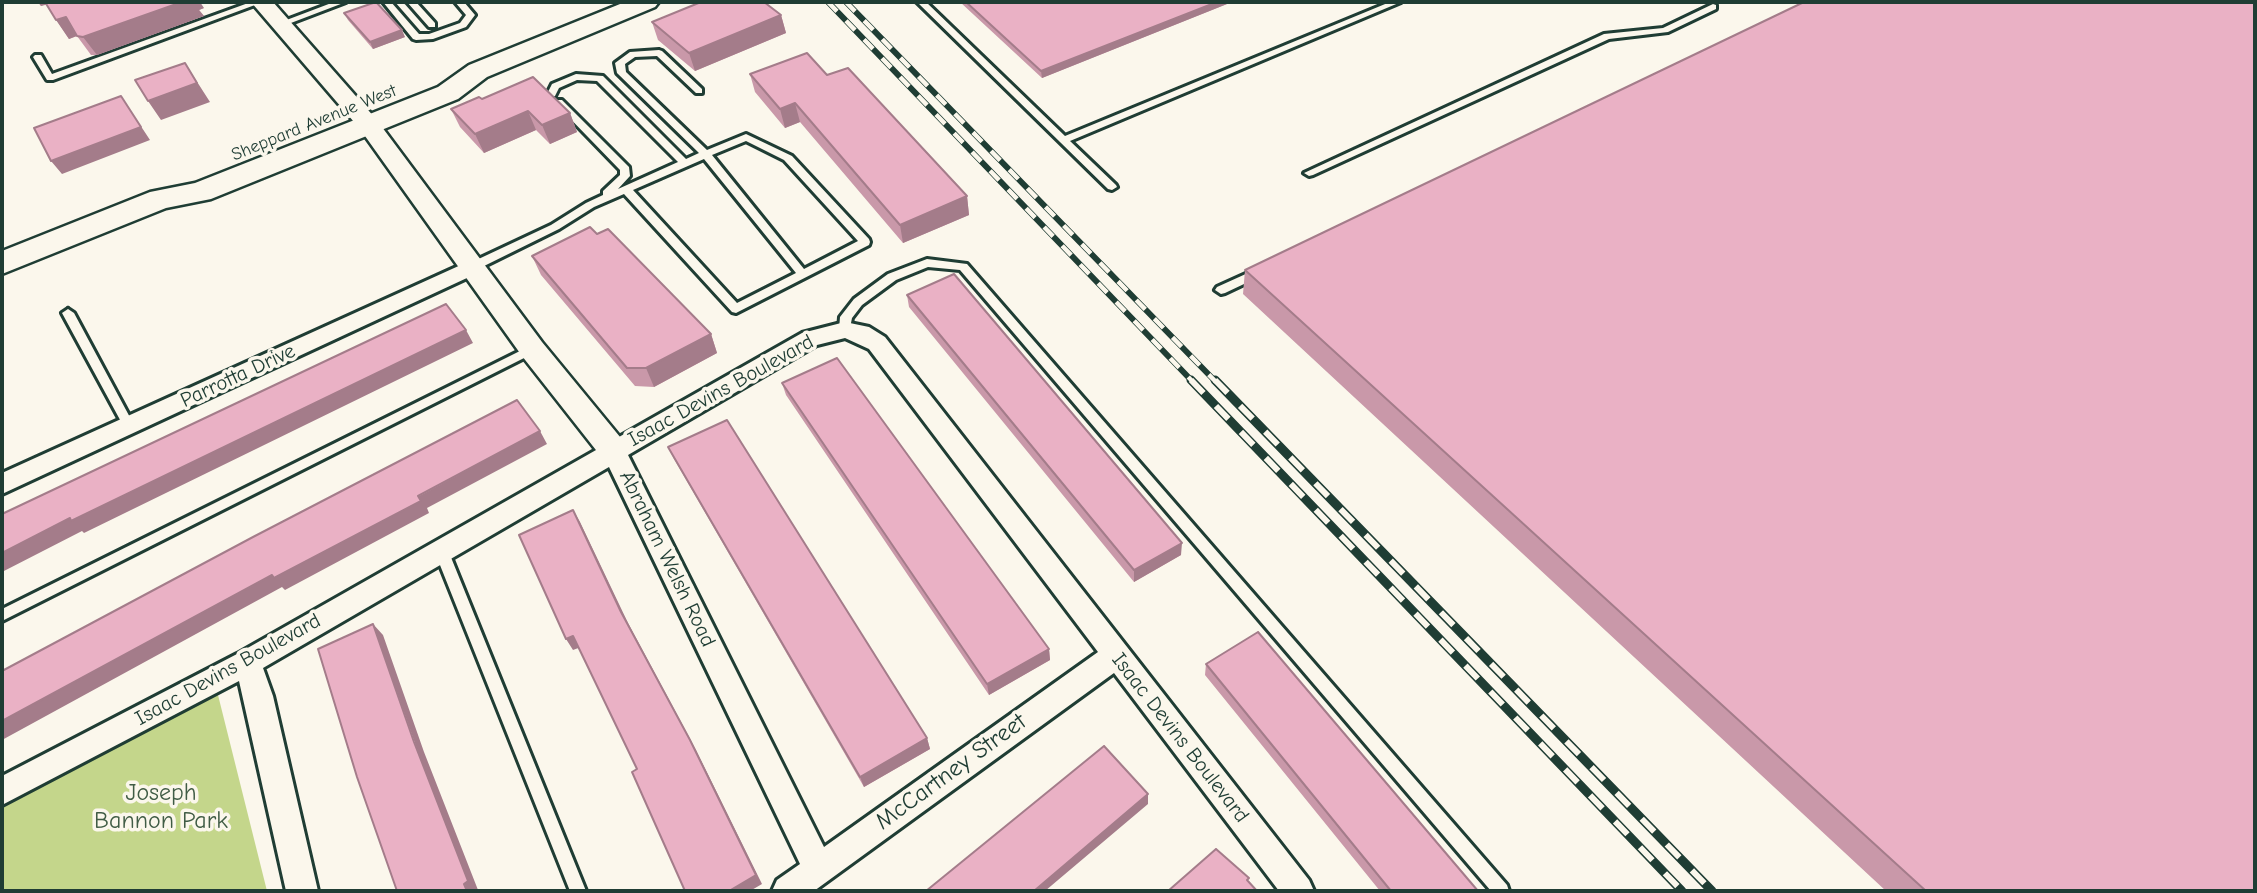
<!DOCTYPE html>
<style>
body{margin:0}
#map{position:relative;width:2257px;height:893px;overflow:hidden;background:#fbf7ec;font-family:"Comic Neue",sans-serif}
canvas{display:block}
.frame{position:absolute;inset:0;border:4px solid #1f3d34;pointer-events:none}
</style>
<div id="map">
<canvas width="2257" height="893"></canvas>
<div class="frame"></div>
</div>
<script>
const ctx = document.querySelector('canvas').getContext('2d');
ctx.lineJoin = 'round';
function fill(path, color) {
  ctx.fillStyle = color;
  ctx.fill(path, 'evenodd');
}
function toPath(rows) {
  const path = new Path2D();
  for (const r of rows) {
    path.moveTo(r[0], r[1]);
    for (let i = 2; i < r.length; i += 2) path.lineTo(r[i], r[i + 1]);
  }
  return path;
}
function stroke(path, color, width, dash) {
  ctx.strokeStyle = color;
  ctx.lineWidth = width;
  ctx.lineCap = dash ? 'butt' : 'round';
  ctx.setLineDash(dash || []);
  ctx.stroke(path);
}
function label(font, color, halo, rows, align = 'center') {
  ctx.font = font + ' "Comic Neue",sans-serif';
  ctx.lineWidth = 7;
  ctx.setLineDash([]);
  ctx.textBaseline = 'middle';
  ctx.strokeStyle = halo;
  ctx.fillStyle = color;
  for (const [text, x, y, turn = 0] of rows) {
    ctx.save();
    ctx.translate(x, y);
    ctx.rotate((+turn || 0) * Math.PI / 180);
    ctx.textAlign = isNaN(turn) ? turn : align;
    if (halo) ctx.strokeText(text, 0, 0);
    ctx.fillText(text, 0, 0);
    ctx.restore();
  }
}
const green = toPath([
 [215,683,267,891,2,891,2,799]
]);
const service = toPath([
 [251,2,263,2,53,80,47,80,33,57,35,55,41,55,52,74,251,2],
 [334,2,346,2,283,26,276,24,334,2],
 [383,2,391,2,419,34,429,34,460,23,466,15,455,2,464,2,475,15,466,27,433,39,416,40,413,39,383,2],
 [407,2,416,2,435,23,435,27,429,27,407,2],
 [917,2,926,2,1065,136,1390,2,1401,2,1070,141,1116,185,1117,187,1112,190,1108,189,917,2],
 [1713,4,1716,5,1716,9,1668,32,1609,39,1313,175,1309,176,1304,173,1604,34,1663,28,1713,4],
 [659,50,662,51,702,89,702,93,696,93,657,56,635,57,625,64,626,72,707,150,746,134,792,156,869,239,870,242,869,245,736,313,732,312,624,194,594,207,559,229,478,269,470,269,469,266,470,263,551,225,586,203,603,195,603,191,620,175,620,170,556,104,556,100,562,100,629,167,630,176,618,189,678,162,597,81,577,80,559,88,555,96,552,97,547,94,552,84,576,74,603,76,686,159,699,153,617,73,615,63,630,52,659,50],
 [746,141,784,160,858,241,804,269,712,155,746,141],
 [704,159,796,273,737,303,633,190,704,159],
 [927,259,967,264,1507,885,1509,891,1491,891,960,270,928,267,896,280,862,305,852,318,849,333,841,333,839,330,840,317,854,299,888,274,927,259],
 [1259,268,1264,272,1263,275,1225,293,1221,294,1215,290,1217,287,1259,268],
 [68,309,74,313,133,423,135,426,133,429,125,429,62,313,68,309],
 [532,345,536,346,538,349,536,352,2,621,2,609,532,345],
 [441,545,446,546,448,550,586,891,570,891,434,550,436,546,441,545]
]);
const minor = toPath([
 [474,259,482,261,485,266,482,271,2,494,2,473,474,259],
 [845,322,869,327,885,337,1309,880,1314,891,1279,891,1114,673,814,891,772,891,777,880,800,864,609,467,263,668,273,696,318,891,286,891,239,681,2,805,2,776,237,654,802,333,845,322],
 [845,338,869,349,1098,652,824,847,628,455,817,345,845,338]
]);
const tertiary = toPath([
 [251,2,273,2,376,119,542,342,625,443,629,451,625,459,614,463,603,459,522,356,360,129,251,2]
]);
const secondary = toPath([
 [625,2,659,2,655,7,487,77,458,99,211,199,166,208,2,274,2,251,150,192,195,183,438,87,469,65,625,2]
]);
const railFar1 = toPath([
 [828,2,1193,382],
 [846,2,1216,382]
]);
const rail = toPath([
 [1191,380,1682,891],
 [1215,380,1712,891]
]);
const wall = toPath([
 [38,2,204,8,199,10,204,16,97,55,91,55,77,36,69,39,46,4,41,6],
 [960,2,1232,2,1042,78],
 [344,13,405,37,373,49,348,20],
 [781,15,786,33,695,71,658,40,652,22],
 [750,74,827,75,967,196,969,215,903,243,800,122,785,128,755,92],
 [482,99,570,113,577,132,550,144,536,130,484,153,460,127,451,109],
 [532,256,711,334,717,353,654,387,635,386,541,275],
 [1245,270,2255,891,1886,891,1243,294],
 [907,295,1181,555,1134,582,909,307],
 [782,383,1049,649,1050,660,989,695,786,395],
 [668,447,927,738,930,749,864,787,674,459],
 [1206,664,1478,891,1380,891,1205,675]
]);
const shadedWall = toPath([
 [38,2,47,2,49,4,41,6],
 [182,2,200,2,204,8,199,10,204,16,97,55,83,37],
 [1217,2,1232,2,1042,78,1041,71],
 [781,15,786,33,695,71,689,53],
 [66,17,79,35,69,39,56,20],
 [402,30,405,37,373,49,370,42],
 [185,63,210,102,161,120,148,101],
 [121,96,150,140,62,174,51,161],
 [795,103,800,122,785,128,780,109],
 [528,111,536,130,484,153,475,134],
 [570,113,577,132,550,144,542,125],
 [967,196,969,215,903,243,900,225],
 [466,330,473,343,84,533,82,531,2,572,2,553,70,518],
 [711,334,717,353,654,387,646,368],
 [540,431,547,444,427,508,429,513,285,590,282,587,2,740,2,721],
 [573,510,580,522,628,623,696,750,762,884,750,891,729,891,621,612],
 [1182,543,1181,555,1134,582,1134,570],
 [373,624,383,635,424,752,478,890,476,891,467,891],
 [573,636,581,647,573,650,566,639],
 [1049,649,1050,660,989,695,987,684],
 [927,738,930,749,864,787,860,777],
 [1148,794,1148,804,1045,891,1034,891]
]);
const building = toPath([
 [45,2,182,2,83,37,77,36,66,17,56,20,45,2],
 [376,2,402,30,370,42,344,13,376,2],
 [701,2,764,2,781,15,689,53,652,22,701,2],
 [966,2,1217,2,1041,71,966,2],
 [1804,2,2255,2,2255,891,1926,891,1245,270,1804,2],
 [807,53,827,75,848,68,967,196,900,225,795,103,780,109,750,74,807,53],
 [185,63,197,83,148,101,135,80,185,63],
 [533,77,570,113,542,125,528,111,475,134,451,109,479,97,482,99,533,77],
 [121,96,141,127,51,161,34,128,121,96],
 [590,227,597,234,608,229,711,334,646,368,627,368,532,256,590,227],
 [954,274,1182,543,1134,570,907,295,954,274],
 [446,304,466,330,71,521,70,518,2,553,2,514,446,304],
 [837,358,1049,649,987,684,782,383,837,358],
 [517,400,540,431,418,496,421,501,274,578,272,575,2,721,2,671,253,537,517,400],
 [727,420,927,738,860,777,668,447,727,420],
 [573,510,621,612,690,740,756,875,729,891,685,891,632,772,637,769,573,636,566,639,519,535,573,510],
 [373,624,414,742,468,881,464,884,467,891,397,891,357,777,318,649,373,624],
 [1258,632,1478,891,1391,891,1206,664,1258,632],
 [1104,746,1148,794,1034,891,926,891,1104,746],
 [1216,849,1249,878,1247,880,1257,891,1168,891,1216,849]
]);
const farStreetnames = [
 ["Sheppard Avenue West",314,123,-22]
];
const streetNames = [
 ["Parrotta Drive",238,376,-25],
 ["Isaac Devins Boulevard",721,391,-29],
 ["Abraham Welsh Road",667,559,64],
 ["Isaac Devins Boulevard",228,670,-29],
 ["Isaac Devins Boulevard",1180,738,52]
];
const nearStreetnames = [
 ["McCartney Street",951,772,-36]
];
const nearParknames = [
 ["Joseph",161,793],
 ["Bannon Park",161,821]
];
fill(green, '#c4d68b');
stroke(service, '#1f3d34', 6);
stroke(minor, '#1f3d34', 6);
stroke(tertiary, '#1f3d34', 5);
stroke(secondary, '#1f3d34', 5);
fill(service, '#fbf7ec');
fill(minor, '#fbf7ec');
fill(tertiary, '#fbf7ec');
fill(secondary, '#fbf7ec');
stroke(railFar1, '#1f3d34', 6);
stroke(rail, '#1f3d34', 9);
stroke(railFar1, '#fbf7ec', 4.5, [13]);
stroke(rail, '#fbf7ec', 6, [18]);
fill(wall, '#c998a9');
fill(shadedWall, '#a47c8a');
fill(building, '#eab1c5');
stroke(building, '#a47c8a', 2);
label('18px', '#1f3d34', '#fbf7ec', farStreetnames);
label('21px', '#1f3d34', '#fbf7ec', streetNames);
label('24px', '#1f3d34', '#fbf7ec', nearStreetnames);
label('24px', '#405c45', '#fbf7ec', nearParknames);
</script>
